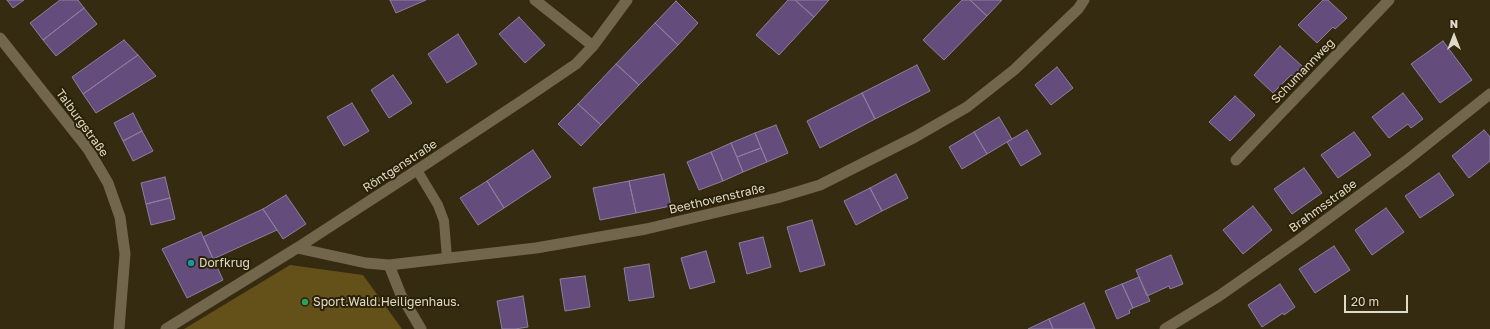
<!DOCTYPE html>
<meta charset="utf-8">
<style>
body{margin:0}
#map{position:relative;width:1490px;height:329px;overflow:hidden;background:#352b11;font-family:"Golos Text",sans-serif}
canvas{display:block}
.north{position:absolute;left:1434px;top:16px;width:40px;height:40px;-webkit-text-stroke:3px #2a2107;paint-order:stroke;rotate:0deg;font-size:11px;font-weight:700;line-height:16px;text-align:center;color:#e0dacb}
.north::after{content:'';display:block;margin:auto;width:14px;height:18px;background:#e0dacb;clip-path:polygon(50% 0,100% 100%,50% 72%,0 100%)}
.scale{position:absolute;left:1344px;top:295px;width:64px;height:18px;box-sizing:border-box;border:2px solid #e0dacb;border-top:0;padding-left:5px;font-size:12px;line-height:14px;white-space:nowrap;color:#e0dacb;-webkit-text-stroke:3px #2a2107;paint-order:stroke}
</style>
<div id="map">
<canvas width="1490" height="329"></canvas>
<div class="north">N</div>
<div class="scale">20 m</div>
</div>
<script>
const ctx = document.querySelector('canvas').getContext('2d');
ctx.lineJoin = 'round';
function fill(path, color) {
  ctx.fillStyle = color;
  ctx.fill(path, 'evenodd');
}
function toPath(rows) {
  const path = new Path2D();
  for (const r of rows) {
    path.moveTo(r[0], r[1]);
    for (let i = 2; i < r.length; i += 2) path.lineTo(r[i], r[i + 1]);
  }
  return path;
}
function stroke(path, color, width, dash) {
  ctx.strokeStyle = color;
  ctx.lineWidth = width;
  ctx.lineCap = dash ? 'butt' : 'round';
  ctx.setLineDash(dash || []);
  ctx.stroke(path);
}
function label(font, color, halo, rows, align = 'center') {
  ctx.font = font + ' "Golos Text",sans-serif';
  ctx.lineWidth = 4;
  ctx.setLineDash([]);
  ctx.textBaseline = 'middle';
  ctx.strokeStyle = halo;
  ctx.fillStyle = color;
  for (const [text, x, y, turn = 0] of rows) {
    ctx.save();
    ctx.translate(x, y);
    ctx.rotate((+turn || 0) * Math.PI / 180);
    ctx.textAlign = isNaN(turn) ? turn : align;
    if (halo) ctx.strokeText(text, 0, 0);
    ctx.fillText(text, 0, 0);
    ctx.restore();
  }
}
const green = toPath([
 [290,265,363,275,402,329,184,329]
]);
const building = toPath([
 [7,0,24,0,13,8,7,0],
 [60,0,78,0,84,8,43,40,30,23,60,0],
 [390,0,426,0,396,13,390,0],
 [788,0,795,0,814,17,779,55,756,35,788,0],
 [795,0,829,0,814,17,795,0],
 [962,0,970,0,987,16,944,60,923,40,962,0],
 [970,0,1002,0,987,16,970,0],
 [1323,0,1328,0,1347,18,1335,29,1333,27,1317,43,1298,25,1323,0],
 [676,1,698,23,678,45,655,23,676,1],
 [84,8,97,24,56,56,43,40,84,8],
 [519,17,545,45,525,63,499,34,519,17],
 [655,23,678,45,639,85,616,64,655,23],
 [458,34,477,64,447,83,428,54,458,34],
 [124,40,138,55,83,94,72,77,124,40],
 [1443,41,1472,80,1440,103,1411,64,1443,41],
 [1280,46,1302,66,1293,76,1291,75,1273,93,1254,75,1280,46],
 [138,55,156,76,96,113,83,94,138,55],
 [616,64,639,85,601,125,578,104,616,64],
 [917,65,930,91,875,119,862,93,917,65],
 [1057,67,1073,88,1051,105,1035,85,1057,67],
 [393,75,412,103,389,118,371,90,393,75],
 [862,93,875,119,820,148,807,121,862,93],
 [1403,93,1423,119,1411,128,1408,124,1389,138,1372,117,1403,93],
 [1235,96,1255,115,1230,141,1209,122,1235,96],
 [352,103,369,131,344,146,327,117,352,103],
 [578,104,601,125,581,146,558,124,578,104],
 [133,113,142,131,123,141,114,123,133,113],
 [999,117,1012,139,987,154,974,132,999,117],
 [776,125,788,153,767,162,755,133,776,125],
 [1027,130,1041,154,1021,166,1007,142,1027,130],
 [1484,130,1490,137,1490,161,1469,178,1452,156,1484,130],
 [142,131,153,151,133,161,123,141,142,131],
 [974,132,987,154,962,169,949,147,974,132],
 [1354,132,1371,155,1338,178,1321,155,1354,132],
 [755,133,761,148,737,157,731,143,755,133],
 [731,143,743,172,723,181,711,152,731,143],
 [761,148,767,162,743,172,737,157,761,148],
 [533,150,551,177,504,208,487,181,533,150],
 [711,152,723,181,699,190,687,162,711,152],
 [1304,168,1322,193,1292,214,1274,189,1304,168],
 [1439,173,1454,195,1420,218,1405,196,1439,173],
 [664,174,671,206,636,213,629,181,664,174],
 [896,174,908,198,882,211,870,188,896,174],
 [165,177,170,198,146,204,141,183,165,177],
 [487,181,504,208,478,225,460,198,487,181],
 [629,181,636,213,600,220,593,188,629,181],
 [870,188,882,211,856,225,844,201,870,188],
 [286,195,306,224,283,239,263,209,286,195],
 [170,198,175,219,151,225,146,204,170,198],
 [1253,206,1272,230,1243,254,1223,230,1253,206],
 [1386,208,1404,232,1372,255,1355,230,1386,208],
 [263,209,277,230,213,259,203,237,263,209],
 [812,220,825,265,800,272,787,227,812,220],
 [201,232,223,280,187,298,162,249,201,232],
 [763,237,771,267,747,274,739,243,763,237],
 [1334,246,1350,270,1315,293,1299,269,1334,246],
 [706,251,715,282,690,289,681,258,706,251],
 [1171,255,1183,284,1170,289,1169,286,1147,296,1136,270,1171,255],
 [649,264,654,297,629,301,624,268,649,264],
 [585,276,590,307,565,311,560,279,585,276],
 [1139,277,1150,301,1133,308,1122,284,1139,277],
 [1122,284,1133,308,1129,310,1130,313,1117,319,1105,291,1122,284],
 [1280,284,1295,307,1284,315,1283,313,1262,327,1248,305,1280,284],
 [523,296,528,327,515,329,502,329,497,301,523,296],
 [1084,303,1095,329,1053,329,1049,319,1084,303],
 [1049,319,1053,329,1028,329,1049,319]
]);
const service = toPath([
 [417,170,438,205,444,221,447,258]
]);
const minor = toPath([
 [535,0,593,46],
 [0,38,88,149,108,183,120,217,125,254,119,329],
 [1236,160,1389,0],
 [297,248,366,263,389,265,536,248,646,229,777,198,820,185,915,137,967,107,1014,70,1078,9,1084,0],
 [389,265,401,295,421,329],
 [166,329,297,248,417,170,526,98,576,64,593,46,627,0],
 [1165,329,1219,296,1299,240,1406,161,1490,94]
]);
const markers = [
 [191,263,4,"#0f9aa8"],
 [305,302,4,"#2e9e5b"]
];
const streetNames = [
 ["Schumannweg",1303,71,-46],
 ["Talburgstraße",82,123,54],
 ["Röntgenstraße",400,166,-33],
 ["Beethovenstraße",717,199,-13],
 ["Brahmsstraße",1323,206,-36]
];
const poiNames = [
 ["Dorfkrug",199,263],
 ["Sport.Wald.Heiligenhaus.",313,302]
];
fill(green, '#645119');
fill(building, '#644c7d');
stroke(building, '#8d809c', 1);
stroke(service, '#72674c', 10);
stroke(minor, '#72674c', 11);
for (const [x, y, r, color] of markers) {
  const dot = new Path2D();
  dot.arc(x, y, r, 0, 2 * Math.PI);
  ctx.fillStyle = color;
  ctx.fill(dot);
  stroke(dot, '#2a2107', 1.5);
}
label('12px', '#e0dacb', '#2a2107', streetNames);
label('12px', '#e0dacb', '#2a2107', poiNames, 'left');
</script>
